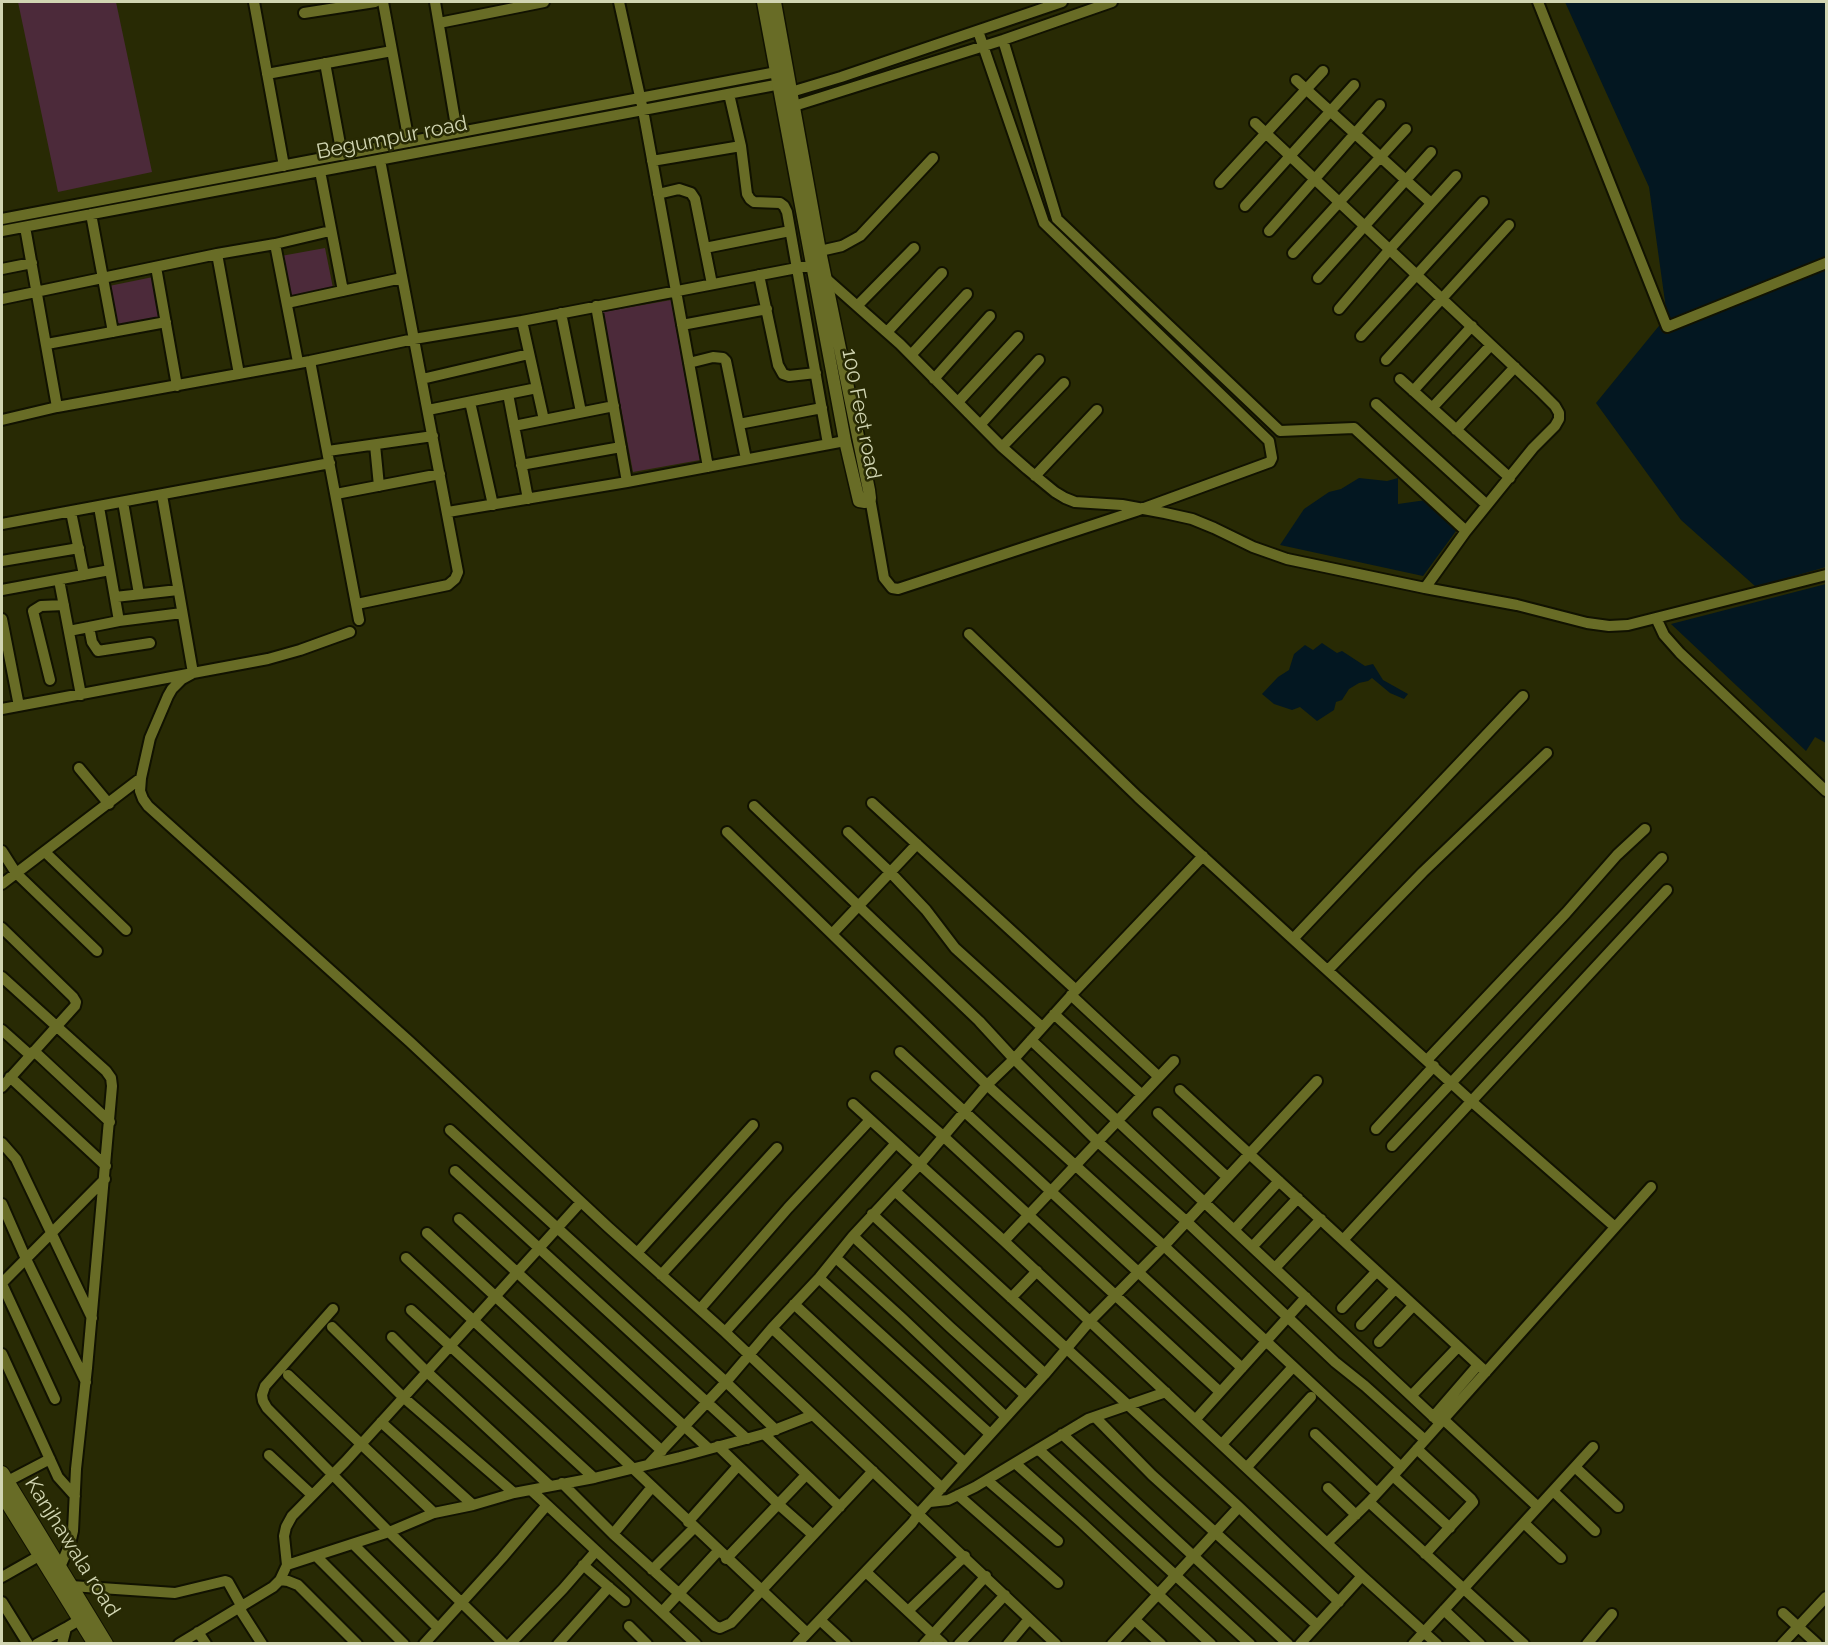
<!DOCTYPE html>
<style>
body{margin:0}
#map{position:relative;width:1828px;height:1645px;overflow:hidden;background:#282a04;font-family:Raleway,sans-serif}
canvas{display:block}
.frame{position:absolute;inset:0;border:3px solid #d1d5b2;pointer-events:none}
</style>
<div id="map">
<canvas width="1828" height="1645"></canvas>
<div class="frame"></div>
</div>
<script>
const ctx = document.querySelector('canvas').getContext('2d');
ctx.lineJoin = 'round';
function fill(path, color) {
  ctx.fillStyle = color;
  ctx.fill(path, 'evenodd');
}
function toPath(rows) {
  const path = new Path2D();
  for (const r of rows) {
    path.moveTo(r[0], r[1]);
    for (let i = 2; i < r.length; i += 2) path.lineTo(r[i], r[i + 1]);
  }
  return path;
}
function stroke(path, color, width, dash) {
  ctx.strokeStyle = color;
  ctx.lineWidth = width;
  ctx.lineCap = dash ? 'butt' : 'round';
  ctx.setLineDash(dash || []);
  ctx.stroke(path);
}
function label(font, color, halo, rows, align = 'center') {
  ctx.font = font + ' Raleway,sans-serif';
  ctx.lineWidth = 5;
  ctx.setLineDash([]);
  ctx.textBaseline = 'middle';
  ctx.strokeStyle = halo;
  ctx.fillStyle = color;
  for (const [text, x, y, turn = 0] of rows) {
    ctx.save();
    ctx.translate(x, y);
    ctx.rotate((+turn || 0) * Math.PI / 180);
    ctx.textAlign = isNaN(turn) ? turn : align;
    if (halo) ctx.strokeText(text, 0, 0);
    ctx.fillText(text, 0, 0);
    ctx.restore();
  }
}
const green = toPath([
 [18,2,116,2,152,172,58,192],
 [325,248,333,288,290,297,281,256],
 [153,277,161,318,118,326,109,286],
 [671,300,700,460,633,472,603,312]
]);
const water = toPath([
 [1565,2,1826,2,1826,567,1756,587,1681,520,1596,403,1667,316,1649,187],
 [1359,478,1387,481,1398,478,1398,504,1426,500,1456,531,1423,576,1280,545,1304,509,1329,492,1341,489],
 [1826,584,1826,743,1815,737,1806,751,1671,624],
 [1322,643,1337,653,1342,651,1365,666,1373,664,1383,680,1408,694,1404,699,1390,693,1372,678,1368,681,1359,683,1349,689,1342,700,1336,702,1334,710,1317,721,1300,707,1292,710,1274,704,1262,694,1278,677,1289,670,1294,654,1305,645,1313,650]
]);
const minor = toPath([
 [254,2,284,166],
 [383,2,409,142],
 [435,2,457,132],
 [619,2,643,110,708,467],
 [1538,2,1667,327,1826,263],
 [304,13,375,2],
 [439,23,544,2],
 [1003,40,1057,219,1280,431,1354,428,1466,531],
 [325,63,342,155],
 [267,74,392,51],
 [1296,80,1431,203],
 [791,92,841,77,1062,2],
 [729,94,741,146,747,194,750,199,754,202,780,203,784,206,787,212,828,444],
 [794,106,1003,40,1112,2],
 [1255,123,1540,391,1555,406,1559,413,1559,419,1555,426,1533,448,1466,531,1425,588],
 [652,161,741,146],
 [320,171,343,291],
 [1220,183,1323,71],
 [658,194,679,189,691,193,695,199,712,284],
 [1245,206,1354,85],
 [91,214,113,332],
 [2,219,782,71],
 [25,227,57,407],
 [2,231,786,83],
 [1269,231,1380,105],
 [275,244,298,362],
 [705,248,790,231],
 [820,251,842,246,860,236,933,158],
 [1293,253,1406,129],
 [217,254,239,374],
 [156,267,177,386],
 [2,269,32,263],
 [759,275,778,365,783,374,789,376,816,373],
 [1318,278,1431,152],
 [2,299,217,254,275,244,330,231],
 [287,303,402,278],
 [858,305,914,248],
 [596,306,627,482],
 [1339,309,1390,249,1456,176],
 [561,313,581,412],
 [522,321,544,420],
 [682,325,767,309],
 [887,332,942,273],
 [1361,336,1483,202],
 [47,344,166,322],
 [911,355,967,294],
 [1386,360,1509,225],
 [310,361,359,620],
 [689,363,713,357,723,358,726,361,746,459],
 [422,379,529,354],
 [934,379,990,316],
 [1400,379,1510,478],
 [1413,391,1472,326],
 [508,394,528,499],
 [470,402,493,505],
 [958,402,1018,337],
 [1376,404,1487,505],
 [1432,408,1491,345],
 [428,410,537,388],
 [2,420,57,407,310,361,414,339,522,321,802,267,813,267,900,344,1002,447,1027,469,1055,492,1065,498,1075,502,1122,505,1165,513,1192,519,1214,528,1253,547,1287,559,1425,588,1517,605,1587,623,1609,626,1628,625,1826,575],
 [739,424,822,408],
 [981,424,1039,360],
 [514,426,614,406],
 [1456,430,1515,367],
 [375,445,379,486],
 [1002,447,1064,383],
 [328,451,433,436],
 [521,465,621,447],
 [1035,476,1097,410],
 [336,494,440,474],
 [870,498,884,578,892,588,898,589,1136,511,1270,462,1272,458,1269,441,1044,223,978,31],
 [123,502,139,594],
 [99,507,119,621],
 [71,512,84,575],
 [448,512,627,482,845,441],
 [2,524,330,463],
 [2,561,79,548],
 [59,580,81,695],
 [2,590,110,570],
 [115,597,178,590],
 [357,604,448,585,455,579,458,572,380,160],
 [1656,618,1664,635,1680,653,1826,791],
 [2,619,19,706],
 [89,627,92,642,98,651,150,643],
 [69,631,119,621,182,613],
 [350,632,300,650,268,659,193,673,182,679,172,689,168,696,150,738,141,778,140,791,143,799,148,806,410,1042,608,1227,725,1332,1056,1644],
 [969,634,1138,797,1293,939,1471,1101,1615,1227],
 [50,680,33,611,41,606,64,605],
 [2,709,193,673,162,495],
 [79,768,109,804],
 [872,803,1076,990],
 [754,806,979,1021,1014,1059,1097,1141,1186,1221,1335,1362,1365,1386,1425,1440],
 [727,832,987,1085,1164,1246,1401,1467],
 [848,832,890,872,926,910,955,948,1042,1027],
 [2,851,16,873,97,951],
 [45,852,126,930],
 [2,884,141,778],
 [2,928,73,997,76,1002,75,1006,2,1087],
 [832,934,917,844],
 [1293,939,1523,696],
 [1328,970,1423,872,1547,753],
 [2,977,106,1071,111,1078,112,1086,87,1368,76,1469,73,1531,70,1544,60,1567],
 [1071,995,1159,1077],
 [1054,1014,1142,1095],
 [2,1030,30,1055],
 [1031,1040,1440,1423],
 [34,1051,110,1122],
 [900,1052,1242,1368],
 [1427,1060,1566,913,1617,855,1645,829],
 [10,1077,106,1166],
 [876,1077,943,1136,1220,1392],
 [1180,1090,1486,1372],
 [853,1104,1004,1241,1362,1576,1437,1644],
 [1158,1113,1227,1177],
 [1376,1129,1434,1066],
 [450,1130,726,1382,776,1430],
 [2,1143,16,1159,92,1318],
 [1392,1146,1662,858],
 [455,1171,747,1439],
 [895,1191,1239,1507,1339,1602],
 [2,1204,26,1259,86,1382],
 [872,1214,1045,1374],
 [459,1219,708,1448],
 [1234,1230,1279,1181],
 [427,1233,662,1451],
 [853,1236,950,1327,1025,1395],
 [1343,1240,1667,890],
 [1004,1241,1174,1061],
 [1252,1247,1298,1198],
 [637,1253,753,1125],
 [406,1258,623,1459,807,1633],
 [836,1258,903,1319,1005,1416],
 [1275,1268,1321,1219],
 [661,1275,777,1148],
 [819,1278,990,1434],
 [2,1283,105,1179],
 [2,1284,55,1399],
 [1011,1298,1037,1271],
 [794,1304,964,1462],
 [1342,1308,1376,1272],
 [333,1309,265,1386,262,1395,263,1401,267,1408,389,1532,504,1644],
 [700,1309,788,1208,870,1120],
 [411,1310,594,1478],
 [1361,1325,1395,1289],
 [332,1327,403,1397,514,1493],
 [772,1328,942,1488],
 [725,1332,896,1143],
 [392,1337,426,1371,549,1485],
 [1379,1342,1413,1306],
 [2,1354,58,1477,75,1496],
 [288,1375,434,1513],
 [1411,1396,1458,1347],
 [1095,1417,1152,1475,1317,1625],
 [1433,1417,1478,1365],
 [1196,1419,1306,1297],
 [1443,1419,1538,1507],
 [381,1422,473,1505],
 [764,1434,840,1507],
 [1062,1434,1288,1644],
 [1315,1434,1377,1493],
 [1222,1444,1293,1367],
 [718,1446,778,1504,813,1535],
 [1038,1449,1250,1644],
 [1417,1449,1471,1499,1473,1502,1425,1554],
 [269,1455,312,1495],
 [1015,1463,1082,1523,1211,1644],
 [649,1464,726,1382,772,1328,819,1278,853,1236,920,1164,987,1085,1014,1059,1076,990,1203,856],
 [1247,1467,1311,1397],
 [1575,1467,1618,1507],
 [1393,1476,1450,1528],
 [987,1480,1058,1541],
 [6,1482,50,1459],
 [562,1483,613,1534,715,1626,720,1628,731,1623,873,1471],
 [1328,1488,1356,1515],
 [531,1490,696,1644],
 [1553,1491,1595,1531],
 [958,1495,1058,1583],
 [930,1502,948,1500,975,1487,1088,1419,1166,1392],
 [1369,1502,1524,1644],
 [688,1522,738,1466],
 [1524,1523,1561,1558],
 [613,1534,652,1487],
 [1327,1543,1369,1502,1401,1467,1651,1187],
 [353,1544,438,1628],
 [316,1556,404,1644],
 [726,1559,806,1475],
 [287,1565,389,1532,434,1513,473,1505,514,1493,594,1478,680,1457,764,1434,813,1415],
 [583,1565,625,1601],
 [652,1570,694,1528],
 [866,1572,943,1644],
 [2,1577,46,1552],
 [280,1580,288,1581,298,1585,357,1644],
 [71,1586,175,1593,225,1581,228,1582,242,1607],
 [2,1602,28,1644],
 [239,1608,262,1644],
 [1444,1610,1480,1644],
 [908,1611,965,1556],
 [662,1612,718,1551],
 [1783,1613,1817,1644],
 [820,1620,846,1644],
 [1135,1620,1161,1644],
 [629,1626,647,1644],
 [198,1632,206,1644],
 [37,1644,66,1628],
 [62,1644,66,1628,81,1619],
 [179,1644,273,1587,280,1580,287,1565,284,1536,286,1527,292,1516,345,1462,581,1202],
 [424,1644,502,1558,547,1505],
 [510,1644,563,1589,596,1551],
 [558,1644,609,1587],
 [797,1644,912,1523,919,1513,1045,1374,1090,1321,1164,1246,1317,1081],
 [924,1644,986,1576],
 [959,1644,1005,1595],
 [1008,1644,1029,1619],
 [1112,1644,1239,1507],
 [1300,1644,1362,1576],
 [1413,1644,1593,1447],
 [1587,1644,1612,1614],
 [1782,1644,1826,1597]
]);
const tertiary = toPath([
 [763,2,845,441,859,501,865,502,870,498,869,490,820,251,775,2]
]);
const secondary = toPath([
 [2,1473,106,1644],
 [2,1494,95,1644]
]);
const streetNames = [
 ["Begumpur road",392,138,-11],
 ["100 Feet road",861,414,79],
 ["Kanjhawala road",72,1547,58]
];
fill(green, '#4c2a3a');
fill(water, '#031721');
stroke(minor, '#111201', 14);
stroke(tertiary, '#111201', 15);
stroke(secondary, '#111201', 16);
stroke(minor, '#686c26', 10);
stroke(tertiary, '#686c26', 12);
stroke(secondary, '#686c26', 14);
label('21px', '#d1d5b2', '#282a04', streetNames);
</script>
